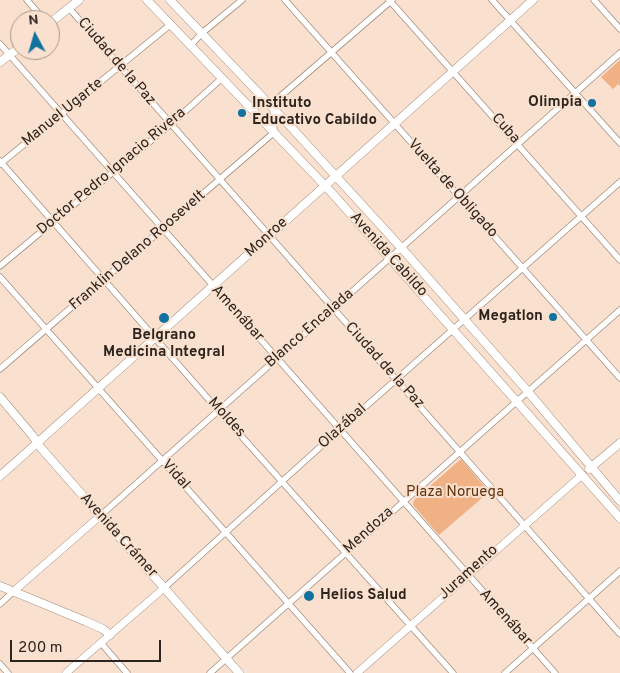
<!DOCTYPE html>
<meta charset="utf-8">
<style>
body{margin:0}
#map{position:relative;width:620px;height:673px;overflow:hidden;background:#fae0cf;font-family:Overpass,sans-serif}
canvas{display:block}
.north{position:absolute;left:10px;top:10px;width:50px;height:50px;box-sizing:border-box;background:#fae0cf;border:1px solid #a89588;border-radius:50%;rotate:354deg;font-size:14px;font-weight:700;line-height:20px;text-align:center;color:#2d241d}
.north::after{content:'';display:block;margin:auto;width:18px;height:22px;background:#1172a0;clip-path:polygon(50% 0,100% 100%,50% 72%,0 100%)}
.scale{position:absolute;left:10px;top:640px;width:151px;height:22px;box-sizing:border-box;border:2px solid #2d241d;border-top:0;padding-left:6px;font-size:15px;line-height:18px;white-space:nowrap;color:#2d241d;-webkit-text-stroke:4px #fae0cf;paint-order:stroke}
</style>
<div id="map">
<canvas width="620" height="673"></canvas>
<div class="north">N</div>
<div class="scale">200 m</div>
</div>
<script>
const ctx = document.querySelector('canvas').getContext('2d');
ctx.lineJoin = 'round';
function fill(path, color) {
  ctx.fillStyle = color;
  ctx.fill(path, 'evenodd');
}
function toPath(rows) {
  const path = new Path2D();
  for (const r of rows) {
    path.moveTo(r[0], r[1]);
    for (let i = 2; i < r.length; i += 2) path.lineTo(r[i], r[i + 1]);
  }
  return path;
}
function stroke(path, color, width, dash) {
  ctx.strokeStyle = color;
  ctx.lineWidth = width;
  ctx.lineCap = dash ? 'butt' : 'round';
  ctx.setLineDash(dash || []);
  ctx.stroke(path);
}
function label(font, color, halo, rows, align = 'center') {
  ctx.font = font + ' Overpass,sans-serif';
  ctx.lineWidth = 4;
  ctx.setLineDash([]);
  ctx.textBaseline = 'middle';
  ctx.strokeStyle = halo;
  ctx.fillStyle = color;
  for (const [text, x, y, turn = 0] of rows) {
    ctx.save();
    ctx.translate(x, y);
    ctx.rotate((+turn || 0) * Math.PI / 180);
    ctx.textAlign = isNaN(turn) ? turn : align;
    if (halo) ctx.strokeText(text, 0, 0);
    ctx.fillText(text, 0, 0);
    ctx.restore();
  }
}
const green = toPath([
 [620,60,620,86,618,84,613,89,601,77],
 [461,459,489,492,439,535,413,505,414,500]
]);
const minor = toPath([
 [27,0,44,20],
 [285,0,620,378],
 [389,0,620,260],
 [492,0,620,143],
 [594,0,620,29],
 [69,8,620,634],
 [0,44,555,673],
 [191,45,202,33,242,0],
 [0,161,218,410,453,673],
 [0,164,171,24],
 [0,266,171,124,222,78],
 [0,277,350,673],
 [0,369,271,135,274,131,273,116,275,101,392,0],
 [100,516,620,53],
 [164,588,339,430,620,182],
 [0,604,14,591],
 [101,643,127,673],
 [0,664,8,673],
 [210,673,620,310],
 [505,673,620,571]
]);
const tertiary = toPath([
 [14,591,100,516],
 [66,673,164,588],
 [357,673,582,475]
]);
const secondary = toPath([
 [147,0,331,192,620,518],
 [170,0,290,126,406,253,524,387,620,501],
 [50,23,79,0],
 [0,62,20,47],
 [0,397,32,435,41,448,239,673],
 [589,469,620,443],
 [0,476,533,0],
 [0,586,85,621,103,629,110,635]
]);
const markers = [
 [592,103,5,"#1172a0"],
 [242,113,5,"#1172a0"],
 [553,317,5,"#1172a0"],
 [164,318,6,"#1172a0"],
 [309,596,6,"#1172a0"]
];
const streetNames = [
 ["Ciudad de la Paz",116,62,49],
 ["Manuel Ugarte",63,113,-39],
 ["Cuba",505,129,48],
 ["Doctor Pedro Ignacio Rivera",112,172,-40],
 ["Vuelta de Obligado",452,189,48],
 ["Monroe",267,238,-42],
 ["Franklin Delano Roosevelt",138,251,-41],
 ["Avenida Cabildo",388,255,48],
 ["Amenábar",237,314,48],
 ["Blanco Encalada",310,329,-41],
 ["Ciudad de la Paz",384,366,48],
 ["Moldes",226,418,48],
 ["Olazábal",343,427,-42],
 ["Vidal",175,475,48],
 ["Mendoza",369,531,-42],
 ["Avenida Crámer",118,536,48],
 ["Juramento",469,573,-42],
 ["Amenábar",505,618,48]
];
const poiNames = [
 ["Olimpia",582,103],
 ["Instituto",252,104,"left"],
 ["Educativo Cabildo",252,121,"left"],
 ["Megatlon",543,317],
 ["Belgrano",164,336,"center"],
 ["Medicina Integral",164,353,"center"],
 ["Helios Salud",320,596,"left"]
];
const parkNames = [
 ["Plaza Noruega",455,493]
];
fill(green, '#f0b185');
stroke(minor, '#a58d7d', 7);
stroke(tertiary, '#a58d7d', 8);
stroke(secondary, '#a58d7d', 9);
stroke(minor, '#fff', 5.5);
stroke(tertiary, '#fff', 7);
stroke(secondary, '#fff', 8);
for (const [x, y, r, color] of markers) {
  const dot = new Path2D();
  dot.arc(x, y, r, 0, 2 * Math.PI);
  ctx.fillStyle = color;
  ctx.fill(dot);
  stroke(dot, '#fae0cf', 2);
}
label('15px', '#2d241d', '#fae0cf', streetNames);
label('bold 15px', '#2d241d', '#fae0cf', poiNames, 'right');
label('15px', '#603511', '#fae0cf', parkNames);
</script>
